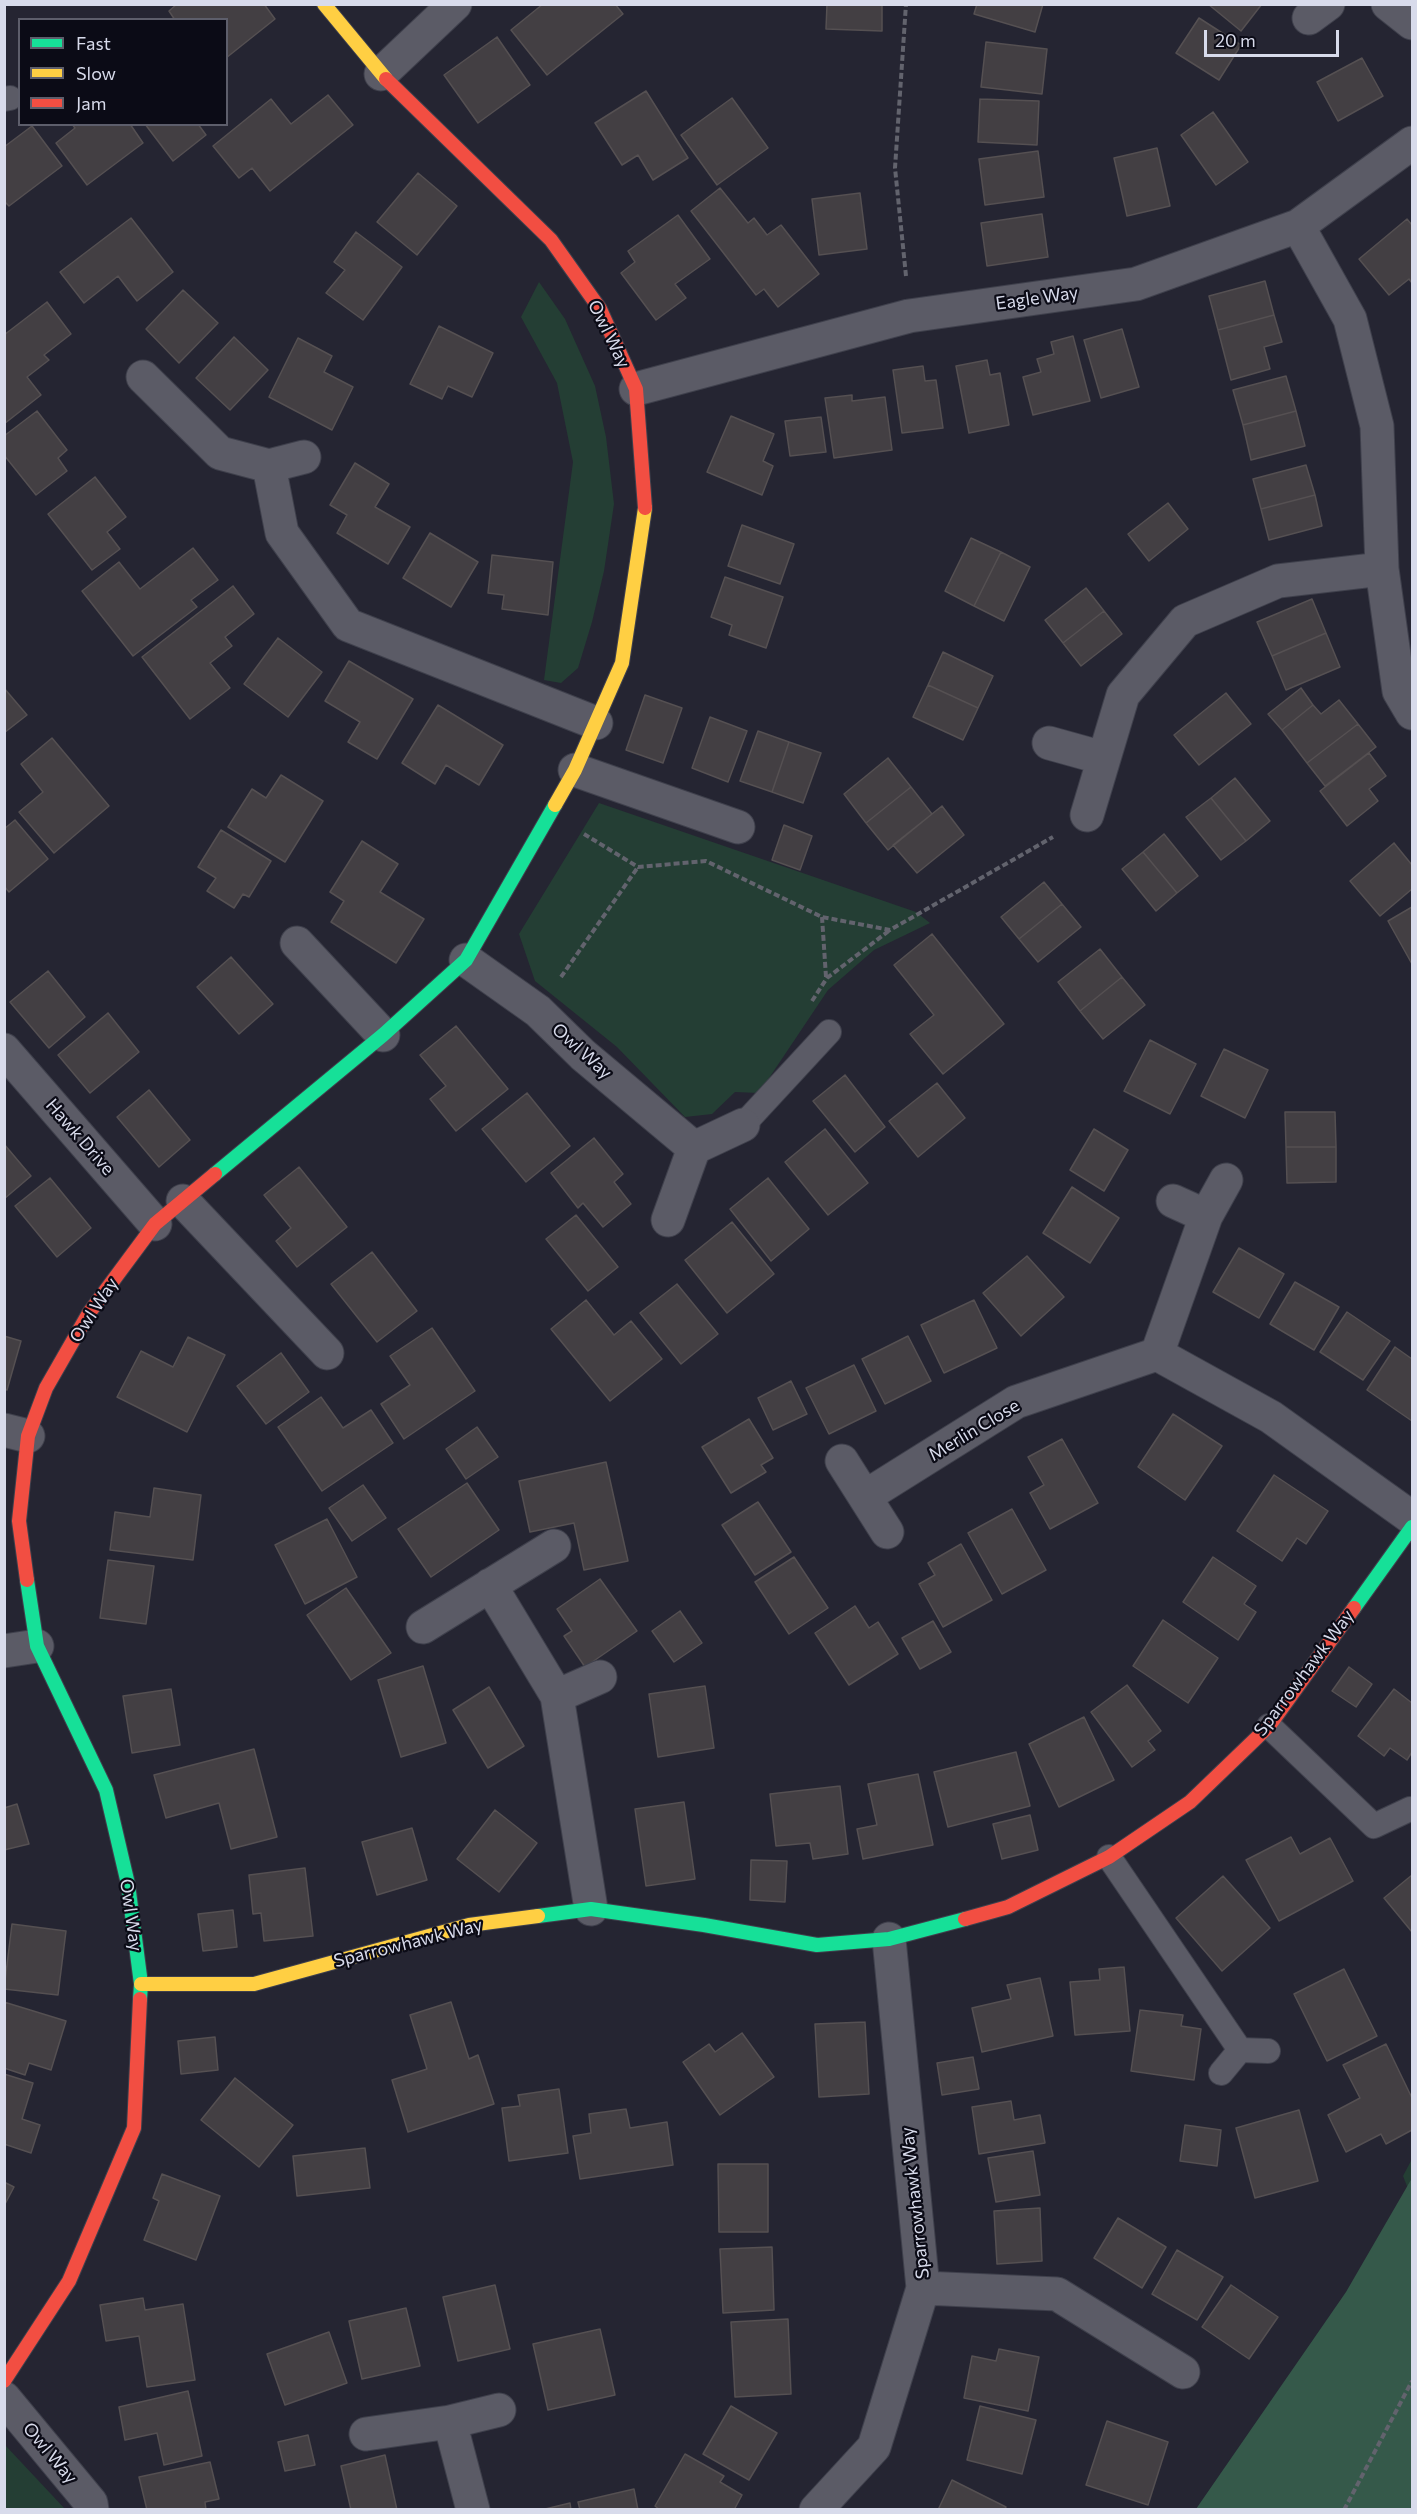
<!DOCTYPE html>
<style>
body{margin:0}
#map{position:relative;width:1417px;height:2514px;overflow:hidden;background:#252532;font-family:Commissioner,sans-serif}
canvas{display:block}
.frame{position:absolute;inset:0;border:6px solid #d8dbeb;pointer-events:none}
.legend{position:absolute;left:18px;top:18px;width:210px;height:108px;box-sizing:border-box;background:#0b0b16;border:2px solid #5d5e6b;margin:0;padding:8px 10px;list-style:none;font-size:18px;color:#d8dbeb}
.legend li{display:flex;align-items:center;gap:12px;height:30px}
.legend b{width:30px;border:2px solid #5d5e6b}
.scale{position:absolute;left:1204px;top:30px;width:135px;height:27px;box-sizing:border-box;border:3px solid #d8dbeb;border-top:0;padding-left:8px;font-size:18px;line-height:21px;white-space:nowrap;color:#d8dbeb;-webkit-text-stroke:4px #0b0b16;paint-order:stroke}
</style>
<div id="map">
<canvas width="1417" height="2514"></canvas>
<div class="frame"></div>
<ul class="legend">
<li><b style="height:8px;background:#16e098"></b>Fast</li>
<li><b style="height:8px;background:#ffcf43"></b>Slow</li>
<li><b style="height:8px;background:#f24e42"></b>Jam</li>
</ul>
<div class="scale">20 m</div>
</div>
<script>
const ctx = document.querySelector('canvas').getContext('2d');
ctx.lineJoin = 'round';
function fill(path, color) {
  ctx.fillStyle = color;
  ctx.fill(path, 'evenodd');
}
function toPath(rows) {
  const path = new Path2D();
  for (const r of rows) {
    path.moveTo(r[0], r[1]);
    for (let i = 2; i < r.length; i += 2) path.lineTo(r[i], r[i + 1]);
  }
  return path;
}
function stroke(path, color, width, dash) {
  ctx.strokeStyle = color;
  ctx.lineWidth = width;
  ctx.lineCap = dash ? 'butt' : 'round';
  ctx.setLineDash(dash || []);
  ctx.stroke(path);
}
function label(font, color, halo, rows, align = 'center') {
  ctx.font = font + ' Commissioner,sans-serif';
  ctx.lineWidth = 4.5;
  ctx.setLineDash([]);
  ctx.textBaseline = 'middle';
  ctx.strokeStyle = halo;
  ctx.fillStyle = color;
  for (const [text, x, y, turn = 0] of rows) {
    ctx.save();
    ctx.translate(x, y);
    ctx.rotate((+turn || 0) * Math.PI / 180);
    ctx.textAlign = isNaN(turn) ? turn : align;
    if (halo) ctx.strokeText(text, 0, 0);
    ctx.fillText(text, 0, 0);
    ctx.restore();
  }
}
const green = toPath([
 [539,282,565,319,595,386,606,437,614,504,604,571,592,622,578,668,561,683,544,680,573,462,557,383,521,317],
 [599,803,916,912,930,923,874,950,828,990,759,1093,735,1092,712,1114,685,1117,617,1047,535,981,519,934],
 [1412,2159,1412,2199,1403,2176],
 [5,2445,65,2509,5,2509]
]);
const forest = toPath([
 [1412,2178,1412,2509,1196,2509,1346,2292]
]);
const building = toPath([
 [177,4,264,4,275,19,226,58,226,20,175,20,169,11,177,4],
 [543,4,615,4,623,14,547,75,511,30,543,4],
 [827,4,882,4,882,31,826,29,827,4],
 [977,4,1043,4,1035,32,974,14,977,4],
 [1208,4,1262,4,1241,31,1208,4],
 [1199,18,1241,45,1219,80,1176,53,1199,18],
 [497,37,530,85,478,123,444,75,497,37],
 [986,42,1047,49,1042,94,981,87,986,42],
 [1362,58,1383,96,1338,121,1317,82,1362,58],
 [646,91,688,158,653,180,638,155,622,165,595,123,646,91],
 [328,95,353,125,270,191,252,168,239,178,213,146,271,99,291,124,328,95],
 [732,98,768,148,717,185,681,135,732,98],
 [980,99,1039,101,1037,145,978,142,980,99],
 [1213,112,1248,162,1216,185,1181,135,1213,112],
 [72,124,130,124,143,143,87,185,56,143,75,128,72,124],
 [145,124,198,124,206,135,173,161,145,124],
 [32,126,62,166,9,206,4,201,4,147,32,126],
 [1157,148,1170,206,1127,216,1114,158,1157,148],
 [1038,151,1044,197,985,205,979,159,1038,151],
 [418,173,457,206,417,255,377,222,418,173],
 [720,188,748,223,754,218,767,235,781,225,819,274,778,307,764,289,756,295,691,211,720,188],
 [860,193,867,249,819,255,812,199,860,193],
 [1042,214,1048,257,987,266,981,223,1042,214],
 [678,215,710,259,675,284,686,298,656,320,621,273,635,262,628,251,678,215],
 [131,218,173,272,137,301,118,276,84,303,60,272,131,218],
 [1407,219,1412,225,1412,283,1409,279,1389,295,1359,259,1407,219],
 [356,232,402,267,363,320,326,293,345,270,334,262,356,232],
 [1265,281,1274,315,1218,330,1209,296,1265,281],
 [183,290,218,323,179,363,146,329,183,290],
 [47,302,71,334,44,355,49,360,27,377,41,395,4,424,4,335,47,302],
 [1274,315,1282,342,1264,347,1270,369,1231,380,1218,330,1274,315],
 [439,326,493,353,472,397,448,386,442,399,410,384,439,326],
 [1122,329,1139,387,1101,398,1084,340,1122,329],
 [1073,336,1090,401,1033,415,1023,377,1041,372,1037,359,1054,354,1051,342,1073,336],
 [234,337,268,370,230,410,196,378,234,337],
 [298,338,332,356,324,372,353,387,332,430,269,397,298,338],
 [987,360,990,375,1000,373,1009,425,969,433,956,366,987,360],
 [923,366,925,381,936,380,943,428,902,433,893,370,923,366],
 [1286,376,1296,411,1243,425,1233,390,1286,376],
 [852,395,852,401,885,397,892,450,834,458,825,398,852,395],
 [37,411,67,450,58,458,67,471,36,495,4,455,4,436,37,411],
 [1296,411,1305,446,1251,460,1243,425,1296,411],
 [731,416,774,434,763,461,773,466,762,495,707,472,731,416],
 [821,417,826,452,790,456,785,421,821,417],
 [355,463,389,484,375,507,410,527,388,564,337,533,347,515,330,505,355,463],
 [1306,465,1315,495,1261,509,1253,479,1306,465],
 [95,477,126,517,107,532,120,549,92,570,48,514,95,477],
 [1315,495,1322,526,1269,540,1261,509,1315,495],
 [1168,503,1188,529,1149,561,1128,534,1168,503],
 [742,525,794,544,780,584,728,566,742,525],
 [430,533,478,562,451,607,403,578,430,533],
 [971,538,1001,552,974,606,945,591,971,538],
 [193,548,218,580,191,600,197,607,133,656,82,591,119,562,140,589,193,548],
 [1001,552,1030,567,1004,621,974,606,1001,552],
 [492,555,553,562,548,615,502,609,504,595,488,593,492,555],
 [725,577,783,597,766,648,729,635,732,625,711,617,725,577],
 [233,586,254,614,225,637,232,646,210,663,230,688,190,719,142,657,233,586],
 [1086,588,1104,611,1063,643,1045,620,1086,588],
 [1312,599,1326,633,1272,656,1257,622,1312,599],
 [1104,611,1122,634,1081,666,1063,643,1104,611],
 [1326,633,1340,667,1286,690,1272,656,1326,633],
 [278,638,322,672,288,717,244,684,278,638],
 [943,652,993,676,978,708,928,685,943,652],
 [349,661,413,699,377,759,348,742,360,722,325,701,349,661],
 [928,685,978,708,963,740,913,717,928,685],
 [4,688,27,715,4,733,4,688],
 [1301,688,1313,705,1282,730,1268,714,1301,688],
 [1226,693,1251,724,1199,765,1174,735,1226,693],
 [645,695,682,708,663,763,626,750,645,695],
 [1339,700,1358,724,1307,763,1282,730,1313,705,1321,714,1339,700],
 [438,705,503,745,479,785,446,765,435,784,402,763,438,705],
 [710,717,747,731,728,782,692,768,710,717],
 [1358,724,1376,747,1325,786,1307,763,1358,724],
 [758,731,789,742,772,792,740,781,758,731],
 [52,738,109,806,54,853,19,812,43,792,21,764,52,738],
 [789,742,821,753,803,803,772,792,789,742],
 [1369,753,1386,776,1369,789,1378,801,1347,826,1320,791,1369,753],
 [888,758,911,787,866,823,844,794,888,758],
 [281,775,323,801,285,862,228,827,252,789,266,798,281,775],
 [1235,778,1270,821,1246,841,1211,798,1235,778],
 [911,787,932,814,888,850,866,823,911,787],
 [1211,798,1246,841,1221,860,1186,817,1211,798],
 [942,806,964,835,917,873,893,845,942,806],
 [15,820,48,859,9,892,4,886,4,829,15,820],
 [784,825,812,836,800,870,772,860,784,825],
 [221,830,271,861,249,897,243,894,234,908,207,891,216,878,198,867,221,830],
 [1164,834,1198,876,1177,893,1143,852,1164,834],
 [362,841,398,864,380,892,424,919,396,963,331,922,344,901,330,892,362,841],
 [1394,843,1412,865,1412,889,1380,916,1350,881,1394,843],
 [1143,852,1177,893,1156,911,1122,869,1143,852],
 [1044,882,1062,904,1019,939,1001,917,1044,882],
 [1062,904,1081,927,1038,962,1019,939,1062,904],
 [1412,907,1412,964,1388,921,1412,907],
 [932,934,1004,1024,943,1074,910,1034,934,1015,894,965,932,934],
 [1100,949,1122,977,1080,1011,1058,982,1100,949],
 [231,957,273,1004,239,1034,197,987,231,957],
 [48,971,85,1017,49,1048,10,1002,48,971],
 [1122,977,1145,1005,1103,1039,1080,1011,1122,977],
 [108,1013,139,1052,90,1093,58,1055,108,1013],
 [456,1026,508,1089,456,1131,430,1099,446,1086,420,1055,456,1026],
 [1150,1040,1196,1064,1170,1114,1124,1091,1150,1040],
 [1224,1049,1268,1070,1245,1118,1201,1096,1224,1049],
 [845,1075,885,1127,855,1152,813,1101,845,1075],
 [937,1083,965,1118,918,1157,889,1121,937,1083],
 [149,1090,190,1140,159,1167,117,1117,149,1090],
 [527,1093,570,1146,526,1182,482,1129,527,1093],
 [1285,1112,1335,1112,1336,1147,1286,1147,1285,1112],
 [825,1129,868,1183,828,1215,785,1162,825,1129],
 [1094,1129,1128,1150,1104,1191,1070,1170,1094,1129],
 [594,1138,623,1174,614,1182,631,1204,603,1227,583,1203,578,1208,551,1173,594,1138],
 [4,1144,31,1176,4,1199,4,1144],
 [1286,1147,1336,1147,1336,1182,1287,1183,1286,1147],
 [299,1167,347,1227,297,1267,276,1241,291,1228,264,1195,299,1167],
 [50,1178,91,1228,57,1257,15,1206,50,1178],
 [768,1178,809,1229,771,1261,730,1209,768,1178],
 [1072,1187,1119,1218,1090,1263,1043,1233,1072,1187],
 [576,1215,618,1267,588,1291,546,1239,576,1215],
 [732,1222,774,1274,727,1313,685,1260,732,1222],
 [1239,1248,1284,1274,1259,1318,1213,1292,1239,1248],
 [372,1252,417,1311,377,1342,331,1284,372,1252],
 [1027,1256,1064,1297,1021,1336,983,1293,1027,1256],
 [1295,1282,1339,1307,1314,1350,1270,1324,1295,1282],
 [677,1284,718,1334,681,1364,640,1313,677,1284],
 [586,1300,614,1335,631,1321,662,1359,610,1401,551,1329,586,1300],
 [974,1300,997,1348,944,1373,921,1325,974,1300],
 [1347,1312,1390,1341,1363,1380,1320,1352,1347,1312],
 [432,1328,475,1391,404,1439,381,1404,410,1385,390,1356,432,1328],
 [4,1336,21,1341,7,1390,4,1389,4,1336],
 [908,1336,931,1381,885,1404,862,1359,908,1336],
 [188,1337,225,1355,187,1432,117,1397,141,1351,173,1367,188,1337],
 [1395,1347,1412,1359,1412,1421,1367,1390,1395,1347],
 [281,1353,309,1392,266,1424,237,1386,281,1353],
 [854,1365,876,1411,829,1434,806,1388,854,1365],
 [791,1381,807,1414,773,1430,758,1398,791,1381],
 [321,1397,343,1428,371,1410,393,1443,322,1491,278,1427,321,1397],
 [1173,1414,1222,1446,1185,1500,1138,1467,1173,1414],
 [749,1419,773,1458,761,1465,766,1472,731,1493,702,1447,749,1419],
 [477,1427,498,1457,466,1479,446,1449,477,1427],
 [1062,1439,1098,1503,1050,1529,1030,1493,1044,1485,1028,1457,1062,1439],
 [606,1462,628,1561,584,1570,574,1523,530,1532,519,1481,606,1462],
 [1274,1475,1328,1511,1306,1544,1297,1538,1282,1561,1237,1531,1274,1475],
 [467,1483,499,1530,431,1577,398,1529,467,1483],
 [363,1485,386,1518,352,1541,329,1508,363,1485],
 [154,1488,201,1495,193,1560,110,1550,115,1512,150,1517,154,1488],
 [758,1502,791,1552,755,1575,722,1525,758,1502],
 [1012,1509,1046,1570,1002,1594,968,1533,1012,1509],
 [327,1519,357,1577,305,1604,275,1545,327,1519],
 [961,1544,992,1600,943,1627,919,1584,935,1575,928,1563,961,1544],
 [794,1557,828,1608,789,1634,755,1582,794,1557],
 [1213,1557,1256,1586,1244,1604,1256,1612,1238,1640,1183,1602,1213,1557],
 [108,1560,154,1566,146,1624,100,1618,108,1560],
 [600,1579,637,1631,585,1667,564,1636,572,1631,557,1609,600,1579],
 [346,1588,391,1653,351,1680,307,1615,346,1588],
 [855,1606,869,1628,878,1622,898,1654,849,1685,815,1633,855,1606],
 [680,1611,702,1643,674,1662,652,1631,680,1611],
 [1163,1620,1218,1658,1188,1703,1133,1666,1163,1620],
 [933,1621,951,1652,920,1669,902,1638,933,1621],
 [423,1666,446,1743,401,1757,378,1680,423,1666],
 [1349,1667,1372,1684,1356,1707,1332,1691,1349,1667],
 [1127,1685,1161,1731,1148,1741,1155,1750,1132,1767,1091,1712,1127,1685],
 [705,1686,714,1748,658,1757,649,1694,705,1686],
 [489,1687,524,1746,488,1768,453,1710,489,1687],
 [171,1689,180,1745,132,1753,123,1696,171,1689],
 [1394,1689,1412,1703,1412,1752,1407,1760,1390,1748,1384,1756,1358,1736,1394,1689],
 [1084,1717,1114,1780,1059,1807,1029,1744,1084,1717],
 [254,1749,277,1837,231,1849,219,1803,166,1818,154,1775,254,1749],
 [1016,1752,1030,1806,948,1827,934,1772,1016,1752],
 [918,1774,933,1845,863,1859,857,1829,877,1825,868,1784,918,1774],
 [840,1786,848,1854,813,1859,810,1843,776,1846,770,1794,840,1786],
 [684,1802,695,1879,646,1886,635,1809,684,1802],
 [17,1804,29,1844,4,1850,4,1808,17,1804],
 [495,1810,537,1843,499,1892,457,1859,495,1810],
 [1030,1815,1038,1850,1002,1859,993,1824,1030,1815],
 [412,1828,427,1880,377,1895,362,1842,412,1828],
 [1291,1837,1300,1854,1330,1838,1353,1881,1279,1921,1246,1860,1291,1837],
 [751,1860,787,1861,785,1902,750,1900,751,1860],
 [305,1868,313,1936,264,1941,261,1913,253,1914,249,1875,305,1868],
 [1412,1875,1412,1932,1384,1898,1412,1875],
 [1223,1876,1270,1928,1222,1971,1176,1918,1223,1876],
 [233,1910,237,1947,203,1951,198,1914,233,1910],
 [12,1924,66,1931,58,1995,4,1989,12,1924],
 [1124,1967,1130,2031,1075,2035,1070,1982,1100,1980,1099,1969,1124,1967],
 [1344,1969,1377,2036,1327,2061,1294,1994,1344,1969],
 [1040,1978,1053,2036,982,2052,972,2008,1011,1999,1007,1985,1040,1978],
 [4,2002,66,2021,51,2070,29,2063,25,2075,4,2068,4,2002],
 [451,2002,469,2059,478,2055,494,2104,408,2132,392,2080,427,2069,410,2015,451,2002],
 [1140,2010,1183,2015,1181,2026,1201,2029,1194,2080,1131,2071,1140,2010],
 [865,2022,869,2094,819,2097,815,2024,865,2022],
 [742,2033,774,2077,720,2115,683,2062,709,2044,715,2052,742,2033],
 [215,2037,218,2070,181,2074,178,2041,215,2037],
 [1386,2044,1412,2098,1412,2130,1386,2144,1381,2134,1346,2152,1328,2115,1360,2098,1343,2065,1386,2044],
 [973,2057,979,2089,942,2095,937,2063,973,2057],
 [4,2074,33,2083,22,2119,40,2125,31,2153,4,2144,4,2074],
 [235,2078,293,2125,259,2167,201,2120,235,2078],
 [559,2089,568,2153,509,2161,502,2108,520,2106,518,2095,559,2089],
 [1011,2101,1014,2120,1040,2115,1045,2143,979,2154,972,2107,1011,2101],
 [626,2109,630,2128,667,2122,673,2165,580,2179,573,2136,591,2133,589,2114,626,2109],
 [1299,2110,1318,2181,1255,2198,1236,2128,1299,2110],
 [1185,2125,1221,2130,1217,2166,1180,2161,1185,2125],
 [365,2148,370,2188,297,2196,293,2156,365,2148],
 [1033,2151,1040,2195,996,2202,988,2158,1033,2151],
 [718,2164,768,2164,768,2232,719,2232,718,2164],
 [162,2174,220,2196,196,2260,144,2240,159,2201,153,2198,162,2174],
 [4,2182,14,2187,4,2206,4,2182],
 [1040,2208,1042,2261,997,2264,994,2211,1040,2208],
 [1118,2218,1166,2247,1142,2288,1094,2258,1118,2218],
 [772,2247,774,2310,723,2313,720,2249,772,2247],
 [1177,2250,1223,2277,1197,2320,1152,2294,1177,2250],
 [495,2285,510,2349,458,2361,443,2297,495,2285],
 [1231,2285,1278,2317,1249,2359,1202,2327,1231,2285],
 [143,2298,145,2310,183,2304,195,2380,147,2387,139,2336,106,2341,100,2305,143,2298],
 [406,2308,420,2366,362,2379,349,2321,406,2308],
 [788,2319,791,2394,735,2397,731,2322,788,2319],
 [600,2329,615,2395,548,2410,533,2344,600,2329],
 [329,2332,347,2383,285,2405,267,2354,329,2332],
 [999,2349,1039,2357,1028,2411,964,2398,972,2356,996,2361,999,2349],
 [188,2391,202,2456,164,2465,157,2433,125,2440,119,2407,188,2391],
 [731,2406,777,2433,749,2480,703,2454,731,2406],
 [980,2406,1036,2420,1022,2474,967,2460,980,2406],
 [1107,2421,1168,2442,1148,2505,1086,2485,1107,2421],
 [308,2435,315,2465,285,2471,278,2442,308,2435],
 [685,2454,724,2476,720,2482,742,2495,734,2510,660,2510,655,2506,685,2454],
 [385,2455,397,2510,351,2510,341,2466,385,2455],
 [210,2462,219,2499,205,2502,206,2510,147,2510,139,2477,210,2462],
 [952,2480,1006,2507,1004,2510,938,2510,952,2480],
 [634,2489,638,2510,580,2510,578,2502,634,2489],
 [570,2503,571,2510,541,2510,570,2503]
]);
const path = toPath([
 [906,276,895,168,906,4],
 [584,834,638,867,706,861,822,917,890,930,1053,837],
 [822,917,826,977],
 [561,977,638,867],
 [812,1001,827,978,890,930],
 [1344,2510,1412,2381]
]);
const lane = toPath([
 [4,99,10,98],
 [743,1125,829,1032],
 [1269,1726,1374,1826,1410,1809],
 [1109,1857,1240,2050],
 [1221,2073,1240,2050,1268,2051]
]);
const street = toPath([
 [1388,4,1412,23],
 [1309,18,1328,4],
 [381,74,455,4],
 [1298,226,1350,319,1377,426,1382,569,1399,691,1412,713],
 [143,377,220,453,269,466,304,457],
 [636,389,909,316,1136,284,1298,226,1412,143],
 [269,466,282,533,348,625,596,723],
 [1049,743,1103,758],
 [575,770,738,827],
 [1087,815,1123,695,1185,621,1278,581,1382,569],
 [297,943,383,1035],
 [466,960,538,1011,583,1055,694,1148,743,1125],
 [4,1050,155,1224],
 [183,1201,327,1353],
 [1173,1201,1206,1216],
 [668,1220,694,1148],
 [1157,1354,1271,1417,1412,1518],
 [4,1430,28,1436],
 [842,1461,887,1532],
 [866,1496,1016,1402,1157,1354,1206,1216,1226,1180],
 [490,1585,557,1696,591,1909],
 [423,1627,554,1546],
 [4,1651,37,1646],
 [557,1696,600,1677],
 [923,2288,1057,2294,1183,2372],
 [4,2398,91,2503,92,2510],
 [450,2422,473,2510],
 [366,2434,450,2422,499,2410],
 [816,2510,874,2447,923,2288,889,1939]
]);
const fast = toPath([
 [215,1174,383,1035,466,960,555,805],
 [27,1580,37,1646,106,1790,128,1884,141,1984,140,1999],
 [1354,1608,1412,1527],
 [538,1916,591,1909,704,1925,817,1945,889,1939,965,1919]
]);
const slow = toPath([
 [324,4,386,79],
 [555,805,575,770,622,663,645,508],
 [141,1984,254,1984,469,1925,538,1916]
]);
const jam = toPath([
 [386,79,551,240,600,309,636,389,645,508],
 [27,1580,19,1521,28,1436,46,1388,89,1313,155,1224,215,1174],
 [965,1919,1008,1907,1109,1857,1190,1802,1269,1726,1354,1608],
 [4,2381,69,2281,134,2128,140,1999]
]);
const streetNames = [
 ["Eagle Way",1037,298,-8],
 ["Owl Way",609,334,64],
 ["Owl Way",582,1051,42],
 ["Hawk Drive",80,1137,49],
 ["Owl Way",94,1310,-57],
 ["Merlin Close",974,1430,-31],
 ["Sparrowhawk Way",1304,1673,-53],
 ["Owl Way",131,1915,82],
 ["Sparrowhawk Way",408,1943,-14],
 ["Sparrowhawk Way",915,2203,-96],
 ["Owl Way",50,2453,50]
];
fill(green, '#243e34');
fill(forest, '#35594a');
fill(building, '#433f43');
stroke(building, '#555052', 1.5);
stroke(lane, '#3f404c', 26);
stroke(street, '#3f404c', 35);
stroke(fast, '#3f404c', 16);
stroke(slow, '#3f404c', 16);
stroke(jam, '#3f404c', 16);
stroke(path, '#62636d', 4, [6, 3]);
stroke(lane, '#5b5b66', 24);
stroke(street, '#5b5b66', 33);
stroke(fast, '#16e098', 14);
stroke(slow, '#ffcf43', 14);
stroke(jam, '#f24e42', 14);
label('18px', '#d8dbeb', '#0b0b16', streetNames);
</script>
